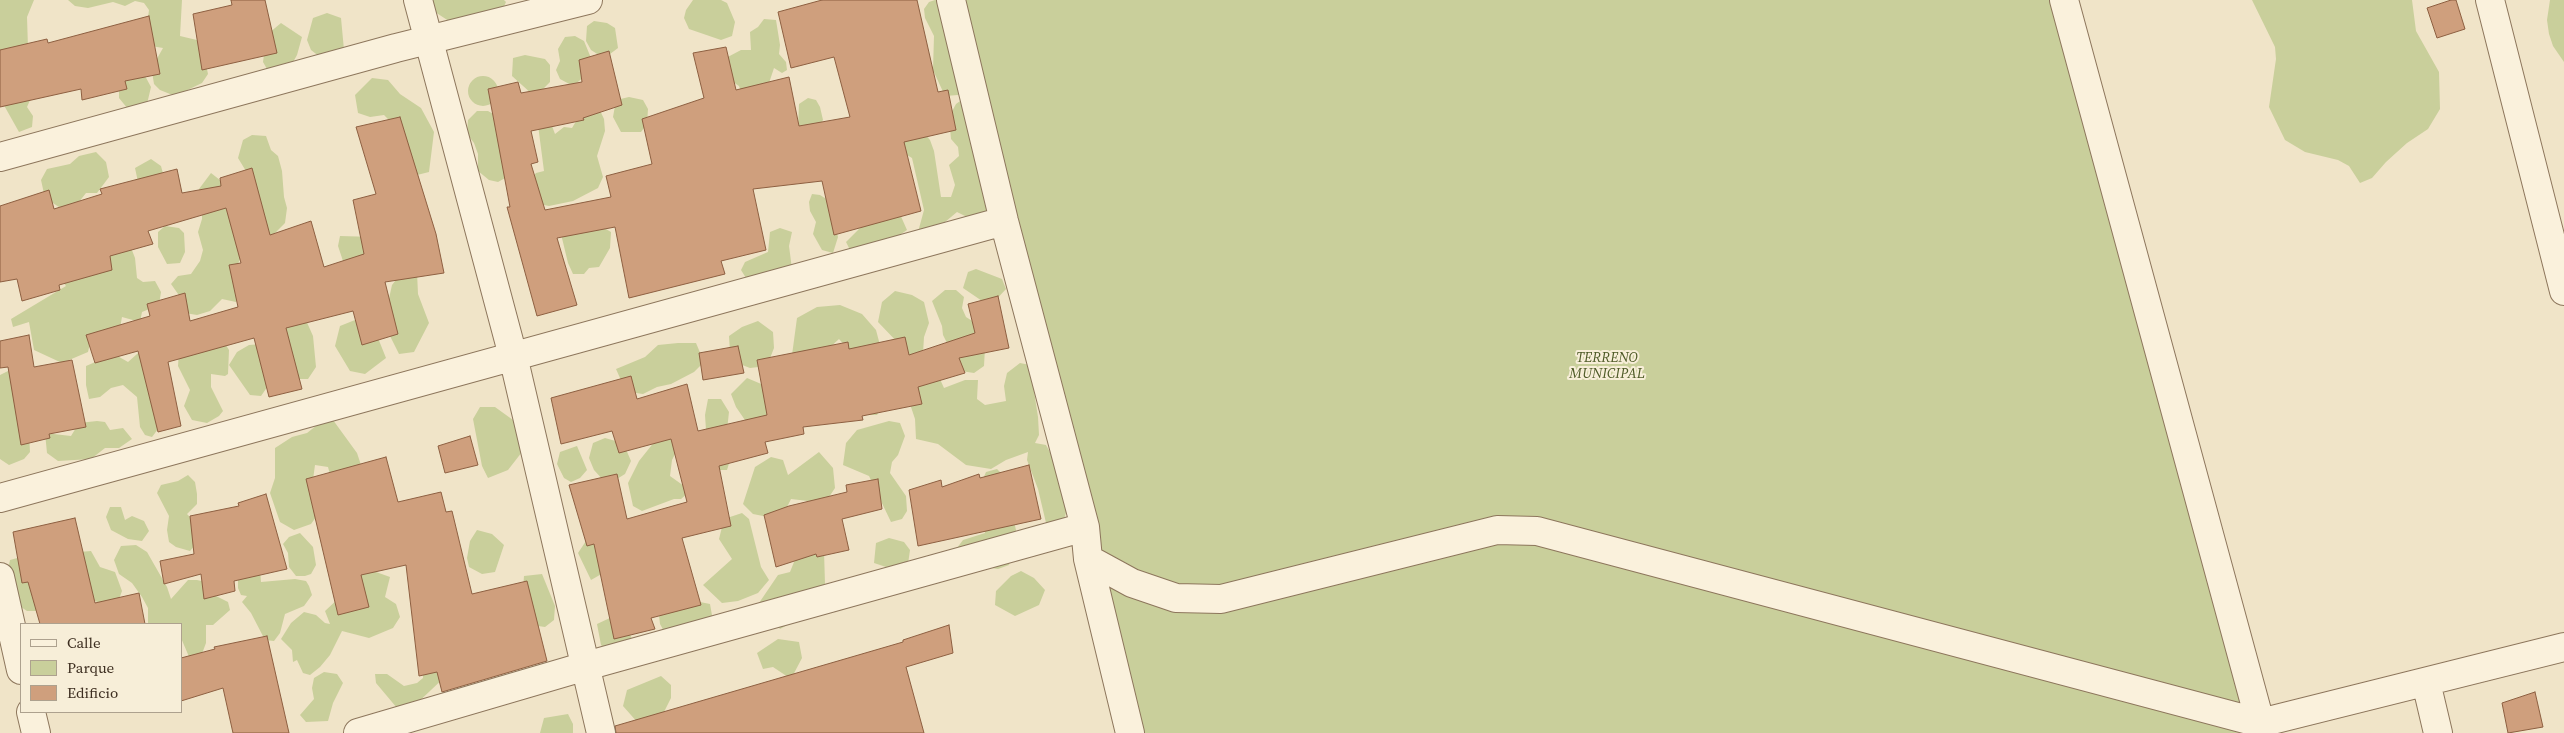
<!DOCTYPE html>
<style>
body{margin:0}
#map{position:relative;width:2564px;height:733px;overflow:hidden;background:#f0e4c8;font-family:"Source Serif 4",serif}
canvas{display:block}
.legend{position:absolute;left:20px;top:623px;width:162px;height:90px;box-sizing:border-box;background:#f7eed8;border:1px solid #ada18e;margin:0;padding:6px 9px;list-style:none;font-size:15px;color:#3d2e20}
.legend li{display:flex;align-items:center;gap:10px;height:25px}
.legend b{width:25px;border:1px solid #ada18e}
</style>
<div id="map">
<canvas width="2564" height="733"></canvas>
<ul class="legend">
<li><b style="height:6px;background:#faf1dc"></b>Calle</li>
<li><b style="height:14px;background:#c9cf9b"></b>Parque</li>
<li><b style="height:14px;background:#cf9f7d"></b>Edificio</li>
</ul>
</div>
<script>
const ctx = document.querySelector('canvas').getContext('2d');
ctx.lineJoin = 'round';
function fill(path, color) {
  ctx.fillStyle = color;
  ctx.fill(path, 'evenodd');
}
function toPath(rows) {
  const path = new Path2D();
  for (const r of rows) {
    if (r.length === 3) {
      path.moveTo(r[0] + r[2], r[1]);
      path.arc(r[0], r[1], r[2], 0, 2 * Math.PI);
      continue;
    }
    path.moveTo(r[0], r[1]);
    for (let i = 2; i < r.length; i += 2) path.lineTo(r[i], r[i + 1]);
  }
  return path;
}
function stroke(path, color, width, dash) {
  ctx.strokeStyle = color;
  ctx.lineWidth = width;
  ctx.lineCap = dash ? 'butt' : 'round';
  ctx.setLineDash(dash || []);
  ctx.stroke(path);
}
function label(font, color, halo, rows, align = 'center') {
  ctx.font = font + ' "Source Serif 4",serif';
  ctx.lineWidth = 4;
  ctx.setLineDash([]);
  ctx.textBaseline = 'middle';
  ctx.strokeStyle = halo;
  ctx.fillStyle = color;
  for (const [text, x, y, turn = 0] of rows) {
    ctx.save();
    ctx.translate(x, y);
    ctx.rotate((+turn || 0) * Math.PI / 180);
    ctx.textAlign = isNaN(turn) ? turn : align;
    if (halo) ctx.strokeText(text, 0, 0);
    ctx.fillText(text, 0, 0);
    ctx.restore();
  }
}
const green = toPath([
 [0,0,34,0,27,17,28,48,0,64],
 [68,0,182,0,180,36,201,41,208,74,202,83,175,96,160,90,154,84,152,72,154,64,163,48,151,46,147,25,149,10,144,3,135,1,125,6,113,2,88,8,75,6],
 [433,0,504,0,506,2,501,13,455,25,435,12],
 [693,0,721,0,727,3,735,22,732,36,721,40,689,29,684,18,686,10],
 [935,0,2054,0,2262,733,1133,733,992,200,986,213,969,218,957,212,945,222,918,232,924,210,912,158,888,144,919,127,930,140,934,151,941,197,951,197,955,185,949,165,959,156,958,147,951,139,949,117,956,104,967,96,966,87,958,95,945,96,933,70,934,36,925,18,924,9,929,2],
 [2252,0,2412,0,2416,31,2439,72,2440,109,2428,129,2407,143,2386,162,2372,178,2360,183,2349,166,2338,160,2305,152,2285,140,2269,107,2276,59,2275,47],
 [2550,0,2564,0,2564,62,2553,46,2549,34,2547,20],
 [327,13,341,18,344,50,320,57,311,50,307,40,313,18],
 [764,19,776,20,780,45,779,54,786,62,787,70,782,73,774,68,768,86,747,108,739,86,727,78,724,59,741,50,751,50,750,32,758,27],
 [594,21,607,23,615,28,618,48,606,57,602,57,591,50,586,41,587,26],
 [281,23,302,37,297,55,292,64,279,70,267,69,263,62,265,47,269,33],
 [575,36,584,41,591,58,585,76,573,86,560,79,556,70,560,61,558,49,565,37],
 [525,55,545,59,550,65,550,82,541,91,533,95,512,76,513,58],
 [144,74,151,87,147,104,128,109,119,98,119,78],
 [483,91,15],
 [372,78,388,80,400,94,421,108,434,132,429,172,413,176,397,128,384,115,370,117,358,113,355,95],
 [0,88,34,91,27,107,33,116,32,127,19,132,1,100],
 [629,97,643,100,648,109,647,124,641,132,621,132,613,117,616,100],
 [808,98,816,100,820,107,823,120,817,129,798,128,799,104],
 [597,104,604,119,605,131,597,156,603,177,598,188,573,201,549,206,539,204,522,190,536,173,544,171,538,125,552,126,555,134,564,127,572,128,578,118],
 [477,111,488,111,495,115,507,177,498,182,489,180,478,171,478,154,474,143,467,134,468,120],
 [252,135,266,136,271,150,278,156,282,171,284,197,287,208,285,223,272,236,262,229,249,176,238,158,243,140],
 [96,152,106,162,109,177,97,193,86,193,75,207,59,207,45,198,41,180,47,169,70,164,79,156],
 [151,159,161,166,165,181,138,182,135,168],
 [211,173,225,184,246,253,240,259,236,269,240,291,236,302,222,299,210,311,197,315,185,313,183,301,171,284,178,276,191,274,200,261,203,250,198,232,202,219,202,206,199,189],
 [812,194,820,195,828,200,838,237,833,253,822,250,813,234,816,222,810,211,809,202],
 [899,212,907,230,885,245,850,250,846,242,863,225],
 [599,225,611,232,610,248,599,267,589,268,584,274,573,274,568,263,561,234],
 [165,226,179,228,184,233,185,252,180,263,167,264,158,247,158,232],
 [780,228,792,232,789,246,792,269,757,279,746,278,741,270,745,262,768,252,770,232],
 [340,236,375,237,391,249,343,261,338,246],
 [128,240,135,258,137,278,143,282,155,281,161,292,159,305,142,312,140,322,122,317,120,328,91,339,88,352,62,363,34,350,29,322,13,327,11,319,66,286,52,267,104,259],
 [976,269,1002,279,1006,289,992,304,985,303,963,288,968,272],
 [403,271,417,272,418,294,429,323,414,352,399,354,387,330,386,312,392,285],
 [945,290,956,290,964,297,962,308,966,317,977,324,985,348,984,366,974,373,961,371,943,335,942,326,932,301],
 [895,291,912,295,924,302,929,323,924,337,923,353,907,358,900,345,878,322,882,302],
 [840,305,862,314,876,330,881,349,887,399,877,415,868,415,846,347,839,339,827,350,792,355,797,318,817,307],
 [305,318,313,336,316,367,308,379,295,379,279,325],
 [360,318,372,323,386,358,365,374,350,371,335,346,340,326],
 [758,321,773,332,774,348,767,366,750,368,737,363,730,353,729,336,742,327],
 [224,342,229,350,228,374,225,376,211,374,211,387,223,411,219,416,207,423,192,420,184,406,190,390,178,366,179,351],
 [678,343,696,343,704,362,694,372,671,384,657,387,643,394,629,392,624,387,616,369,645,357,658,345],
 [262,344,270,383,261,396,250,395,229,365,237,352,249,345],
 [145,347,161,425,152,437,145,435,140,427,137,397,123,385,111,388,100,397,89,399,86,385,86,366,114,354,128,362],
 [1020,363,1030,365,1038,417,1039,435,1035,443,1046,445,1061,472,1069,504,1064,519,1047,527,1038,489,1027,460,1028,452,1006,460,991,469,966,465,938,444,916,439,915,419,909,401,910,381,939,377,944,388,965,380,978,380,977,399,985,405,1006,401,1004,386,1007,373],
 [12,369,29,434,30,452,24,459,9,465,0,459,0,375],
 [747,378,766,386,772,419,749,426,736,407,731,394],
 [708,399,721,399,729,412,727,430,732,454,727,470,715,470,707,445,705,415],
 [480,407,495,407,513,420,519,434,522,452,508,470,488,478,482,466,473,419],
 [333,420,357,453,362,468,332,482,328,467,315,465,312,487,319,513,311,524,294,530,280,522,270,493,275,478,275,448,292,437,307,433,321,422],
 [97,421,105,422,110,430,123,428,132,439,119,448,105,448,91,459,58,461,47,453,45,433,71,436,79,423],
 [889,421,900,423,905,436,898,455,892,462,890,473,906,496,907,511,902,519,891,522,869,476,843,465,846,443,857,430],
 [673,437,678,448,672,460,670,476,684,486,688,493,681,499,674,499,642,511,633,506,628,483,639,461,655,441],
 [605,438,619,442,625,447,631,461,625,474,612,482,604,481,594,470,589,458,593,443],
 [577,446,587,470,580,478,571,482,564,478,557,464,560,452],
 [819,452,833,468,835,488,825,503,791,499,784,513,773,518,753,514,743,504,755,467,771,457,783,460,788,475],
 [997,469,1003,475,1016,530,1009,565,998,569,979,566,957,548,963,540,985,533,983,479,986,472],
 [188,475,195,482,197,494,197,504,187,514,195,522,198,542,190,551,176,547,169,542,167,530,169,516,157,493,161,485,178,481],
 [110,507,121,507,125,520,132,516,144,521,149,531,142,541,128,539,111,530,106,517],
 [742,513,749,519,761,567,769,580,758,593,738,601,722,603,703,585,732,559,719,539,724,519],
 [477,530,492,534,504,545,495,572,482,574,469,567,467,558,470,541],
 [300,533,313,547,316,565,311,574,305,576,296,576,289,567,288,553,283,544,289,537],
 [598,537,605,572,591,580,578,553,588,538],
 [889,538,904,542,910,550,908,564,886,567,874,563,876,543],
 [136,545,147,552,167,587,171,599,188,580,197,580,206,582,208,592,228,602,230,610,213,625,206,625,206,643,200,659,190,659,181,638,181,624,148,624,148,608,142,597,132,583,119,574,114,560,121,546],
 [91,551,100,567,115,572,122,591,118,602,102,604,93,600,79,552],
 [824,551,825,584,820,608,780,629,759,603,778,575,790,572,798,552],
 [21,557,37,611,27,611,15,603,7,574,10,560],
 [385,564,376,572,390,577,385,597,396,604,400,617,393,628,369,638,342,631,330,655,320,667,310,675,303,673,297,660,293,662,292,650,281,639,291,623,304,612,316,615,325,623,330,624,325,611,340,597,332,583],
 [238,565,260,569,261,582,295,579,306,581,309,586,312,595,304,606,285,614,280,633,274,641,265,640,251,613,242,602,247,596,241,595,238,588],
 [1021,571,1034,578,1045,590,1039,605,1015,616,995,605,996,591,1011,576],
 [542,574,555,606,554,620,545,627,531,625,523,590,524,576],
 [695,601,710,604,713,621,666,635,660,624,658,607],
 [612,617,629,632,634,644,610,654,601,645,597,624],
 [778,639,799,642,802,658,791,679,773,667,763,669,757,653],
 [423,668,449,673,412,708,397,708,376,683,375,674,387,674,404,686,417,683,423,678],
 [324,672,337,674,343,683,333,703,328,721,306,722,300,715,314,699,312,688,314,678],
 [661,676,671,685,671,698,662,716,638,723,623,706,627,690],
 [568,714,573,724,573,733,540,733,544,718]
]);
const building = toPath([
 [231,0,265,0,277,53,202,70,193,14,232,5,231,0],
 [822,0,917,0,938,92,948,90,956,130,904,142,921,211,834,235,822,181,753,189,766,250,721,261,725,274,629,298,615,227,557,238,577,305,537,316,507,207,510,207,488,89,518,82,521,93,582,82,579,60,609,51,622,105,583,118,584,120,531,131,538,162,531,164,545,210,611,197,606,176,652,164,642,119,704,98,693,53,726,47,736,90,789,77,799,126,850,117,834,57,791,68,778,12,822,0],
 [2451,0,2456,0,2465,29,2437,38,2427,8,2451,0],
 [149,16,160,74,125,81,127,89,82,100,81,89,0,107,0,50,47,39,48,43,149,16],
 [400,117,436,234,444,273,385,282,398,334,362,345,353,311,286,328,302,389,269,397,254,338,168,362,181,426,158,432,138,351,95,363,86,335,150,316,147,304,185,293,190,321,238,307,229,265,241,263,226,208,148,231,153,244,110,256,112,270,59,285,60,290,22,301,17,279,0,282,0,206,49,190,54,209,102,194,100,189,177,169,182,193,221,186,220,178,252,168,270,235,311,221,324,267,364,254,353,200,376,194,356,127,400,117],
 [998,296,1009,348,959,358,965,373,918,387,922,404,862,416,863,420,803,427,804,434,765,442,768,453,719,466,731,526,682,538,701,605,651,618,655,629,614,639,594,544,587,546,569,485,617,474,627,519,687,502,671,439,619,453,612,431,561,444,551,398,631,376,637,399,687,384,698,431,767,415,757,360,848,342,849,349,905,337,909,355,975,333,968,304,998,296],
 [29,335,34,367,72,360,86,427,49,434,50,438,21,445,8,367,0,368,0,341,29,335],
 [738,346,744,373,703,380,699,353,738,346],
 [470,436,478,465,445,473,438,446,470,436],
 [386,457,398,502,441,492,446,512,452,511,472,594,527,581,547,661,442,692,437,672,419,676,406,565,361,575,369,607,338,615,306,479,386,457],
 [1029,465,1041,519,918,546,909,490,941,480,942,487,979,474,980,478,1029,465],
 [878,479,882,509,842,519,849,550,817,557,816,554,776,567,764,515,789,506,847,492,846,485,878,479],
 [266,494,287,569,234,581,235,591,204,599,201,574,164,584,160,561,194,554,190,516,239,506,238,503,266,494],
 [75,518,95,603,139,593,145,624,40,624,28,582,22,583,13,532,75,518],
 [949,625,953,653,906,667,924,733,616,733,615,726,903,642,903,640,949,625],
 [267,636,289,733,233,733,223,688,181,701,181,658,215,649,214,647,267,636],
 [2535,692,2543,727,2508,733,2502,703,2535,692]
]);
const minor = toPath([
 [418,0,513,356,601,733],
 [951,0,1004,221,1085,527,1088,559,1130,733],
 [2064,0,2263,733],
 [2490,0,2564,291],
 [0,157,396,48,588,0],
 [0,498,1004,221],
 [1088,559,1132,583,1176,598,1221,599,1497,530,1537,531,2260,723,2564,647],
 [0,577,21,670],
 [2426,682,2438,733],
 [31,712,36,733],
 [358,733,586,666,1085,527]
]);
const parkNames = [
 ["TERRENO",1607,358],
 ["MUNICIPAL",1607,374]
];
fill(green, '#c9cf9b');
fill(building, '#cf9f7d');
stroke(building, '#8d5f41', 1);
stroke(minor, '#8d765c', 30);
stroke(minor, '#faf1dc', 28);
label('italic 14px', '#4d5a26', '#f7eed8', parkNames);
</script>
